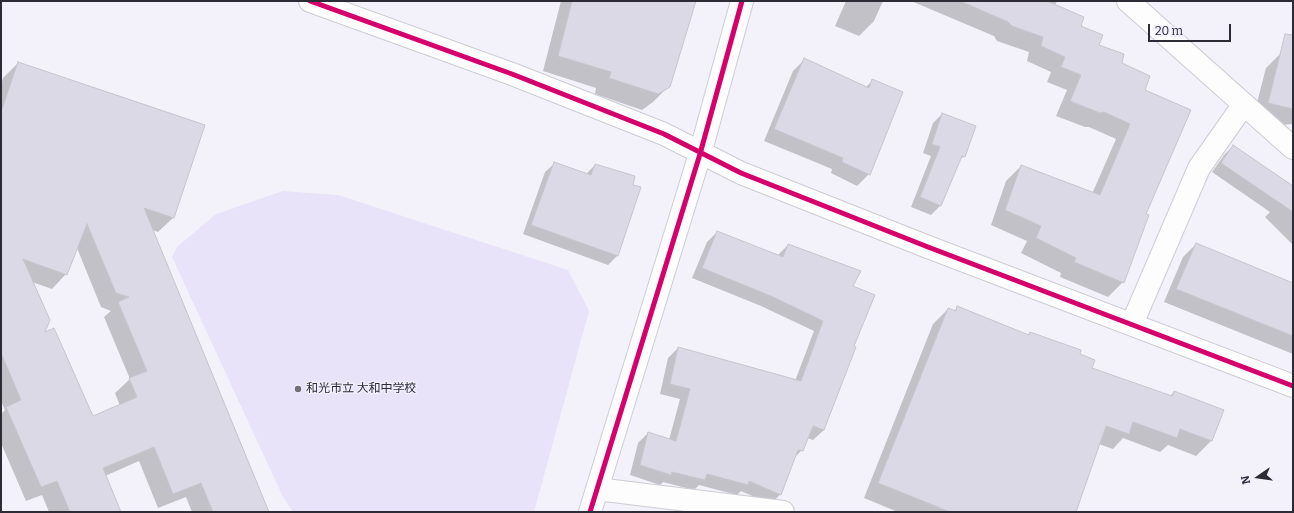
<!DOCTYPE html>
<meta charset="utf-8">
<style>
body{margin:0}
#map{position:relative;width:1294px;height:513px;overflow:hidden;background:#f3f2fa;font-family:Bitter,serif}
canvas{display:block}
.frame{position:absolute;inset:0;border:2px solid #2d2b35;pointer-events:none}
.north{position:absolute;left:1238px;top:457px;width:40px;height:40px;-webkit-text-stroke:3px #f1eefe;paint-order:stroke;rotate:257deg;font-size:11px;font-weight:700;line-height:16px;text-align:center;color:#2d2b35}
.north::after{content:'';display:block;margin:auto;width:14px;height:18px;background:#2d2b35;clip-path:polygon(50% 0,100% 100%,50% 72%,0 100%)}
.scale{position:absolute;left:1148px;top:24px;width:83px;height:18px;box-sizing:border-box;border:2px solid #2d2b35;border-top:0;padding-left:5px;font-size:12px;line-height:14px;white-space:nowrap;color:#2d2b35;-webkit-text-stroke:3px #f1eefe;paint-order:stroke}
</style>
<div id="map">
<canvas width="1294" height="513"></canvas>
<div class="frame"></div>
<div class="north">N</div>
<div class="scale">20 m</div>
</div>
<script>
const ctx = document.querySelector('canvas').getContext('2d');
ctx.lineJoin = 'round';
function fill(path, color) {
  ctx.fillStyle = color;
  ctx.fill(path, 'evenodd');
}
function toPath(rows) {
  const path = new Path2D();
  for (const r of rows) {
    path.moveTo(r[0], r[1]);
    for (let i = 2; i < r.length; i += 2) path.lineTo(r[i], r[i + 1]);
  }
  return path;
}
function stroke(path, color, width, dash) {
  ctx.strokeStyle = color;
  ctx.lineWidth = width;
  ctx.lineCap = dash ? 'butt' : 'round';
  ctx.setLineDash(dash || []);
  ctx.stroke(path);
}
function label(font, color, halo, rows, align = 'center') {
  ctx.font = font + ' Bitter,"Noto Sans JP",serif';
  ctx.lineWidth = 3;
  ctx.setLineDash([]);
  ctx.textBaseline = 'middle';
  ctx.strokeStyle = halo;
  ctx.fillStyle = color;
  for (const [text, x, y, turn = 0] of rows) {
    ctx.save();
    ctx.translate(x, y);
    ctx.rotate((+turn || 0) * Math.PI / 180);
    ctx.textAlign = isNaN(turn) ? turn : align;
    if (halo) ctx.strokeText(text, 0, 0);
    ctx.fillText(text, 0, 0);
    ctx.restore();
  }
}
const green = toPath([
 [283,191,338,195,568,270,589,311,534,512,293,512,283,497,172,257,177,247,216,214]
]);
const shadow = toPath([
 [561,1,695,1,669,86,653,102,642,110,595,94,596,88,543,71],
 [846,1,883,1,874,21,859,36,835,26],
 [911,1,1057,1,1055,5,1080,27,1097,46,1121,64,1143,91,1145,214,1123,282,1108,297,1060,277,1061,273,1021,253,1027,241,991,225,1006,181,1021,166,1092,194,1116,139,1089,127,1085,127,1056,116,1067,90,1047,82,1051,72,1027,61,1029,52,997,41,994,36],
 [1281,53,1293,56,1293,124,1281,125,1253,118,1266,68],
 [804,60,865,88,873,80,869,174,857,186,831,173,832,169,764,141,793,71],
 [18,63,204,126,173,218,158,232,152,230,269,512,192,512,186,497,158,508,139,461,105,476,119,512,49,512,42,495,26,501,1,443,1,414,5,410,1,401,1,85,3,78],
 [77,248,101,307,111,311,104,317,130,379,115,393,120,406,92,417,43,334,32,282,52,289,66,274],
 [942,114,964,156,958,162,941,205,931,215,911,207,931,156,923,153,933,123],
 [1233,146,1293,187,1293,245,1265,217,1270,212,1212,172,1224,155],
 [555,163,586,174,595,165,617,256,608,265,523,234,545,172],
 [717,232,777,256,788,245,852,287,852,346,855,347,824,430,813,440,807,438,802,450,794,458,781,494,770,504,741,491,737,495,699,485,694,490,663,482,660,485,630,475,638,443,648,433,669,440,680,399,660,394,668,358,678,348,795,381,814,331,761,306,692,278,707,242],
 [1196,244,1293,284,1293,354,1164,302,1183,257],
 [958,307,1027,335,1030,333,1079,355,1090,369,1170,396,1174,392,1211,441,1196,456,1168,445,1160,452,1123,438,1113,449,1099,444,1075,512,898,512,864,498,933,324,948,309,954,311]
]);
const building = toPath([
 [572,1,696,1,670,87,658,94,609,78,611,72,558,56,572,1],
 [960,1,1047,1,1084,17,1081,26,1103,35,1099,45,1124,54,1122,63,1150,76,1145,90,1191,110,1146,214,1149,215,1124,283,1074,262,1076,258,1036,238,1041,226,1005,210,1021,165,1100,195,1130,124,1104,112,1100,113,1070,101,1081,75,1061,67,1065,57,1041,46,1043,37,1012,26,1008,22,960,1],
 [1285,34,1293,35,1293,109,1268,103,1285,34],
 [804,58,869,88,872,79,903,92,870,175,842,162,843,158,774,129,804,58],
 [18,62,205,125,174,218,144,208,269,512,213,512,201,483,173,494,154,447,103,468,121,512,70,512,57,481,41,487,6,407,21,400,1,353,1,112,18,62],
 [87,224,116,293,129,297,118,302,147,371,129,378,137,397,93,416,54,328,45,332,50,320,23,259,67,275,87,224],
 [942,113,976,126,965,157,962,156,941,206,920,197,940,147,932,144,942,113],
 [1233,145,1293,186,1293,212,1221,163,1233,145],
 [554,162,591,175,595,164,635,176,633,185,641,187,618,256,531,225,554,162],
 [717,231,783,257,788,244,861,271,853,286,875,295,854,346,856,347,824,430,813,426,803,451,798,450,781,495,749,481,748,485,707,474,705,480,672,472,671,475,640,465,648,432,676,441,690,389,670,384,678,347,801,381,823,321,771,296,702,268,717,231],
 [1196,243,1293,283,1293,336,1176,289,1196,243],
 [957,306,1029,335,1030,332,1081,350,1080,354,1095,360,1092,368,1172,396,1174,391,1224,410,1212,441,1180,429,1177,438,1133,422,1129,434,1106,426,1076,512,950,512,878,483,948,308,956,311,957,306]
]);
const minor = toPath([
 [310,1,512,74,664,134,741,173,928,247,1293,386],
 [1128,1,1293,148],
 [1132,324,1199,168,1244,104],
 [597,489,783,512],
 [590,512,700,154,742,1]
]);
const cycleway = toPath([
 [310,1,512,74,664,134,741,173,928,247,1293,386],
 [590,512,700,154,742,1]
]);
const markers = [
 [298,389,4,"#72717a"]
];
const poiNames = [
 ["和光市立 大和中学校",306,389]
];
fill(green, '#e8e3f9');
fill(shadow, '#0003');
fill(building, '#dcd9e7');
stroke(building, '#c6c4cd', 1);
stroke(minor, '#cdccd4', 24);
stroke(minor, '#fdfdfe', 22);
stroke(cycleway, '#d6006c', 5);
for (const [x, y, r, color] of markers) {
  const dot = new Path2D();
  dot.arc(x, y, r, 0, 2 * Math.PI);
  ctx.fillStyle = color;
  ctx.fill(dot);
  stroke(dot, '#f1eefe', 1.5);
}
label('12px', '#2d2b35', '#f1eefe', poiNames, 'left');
</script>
